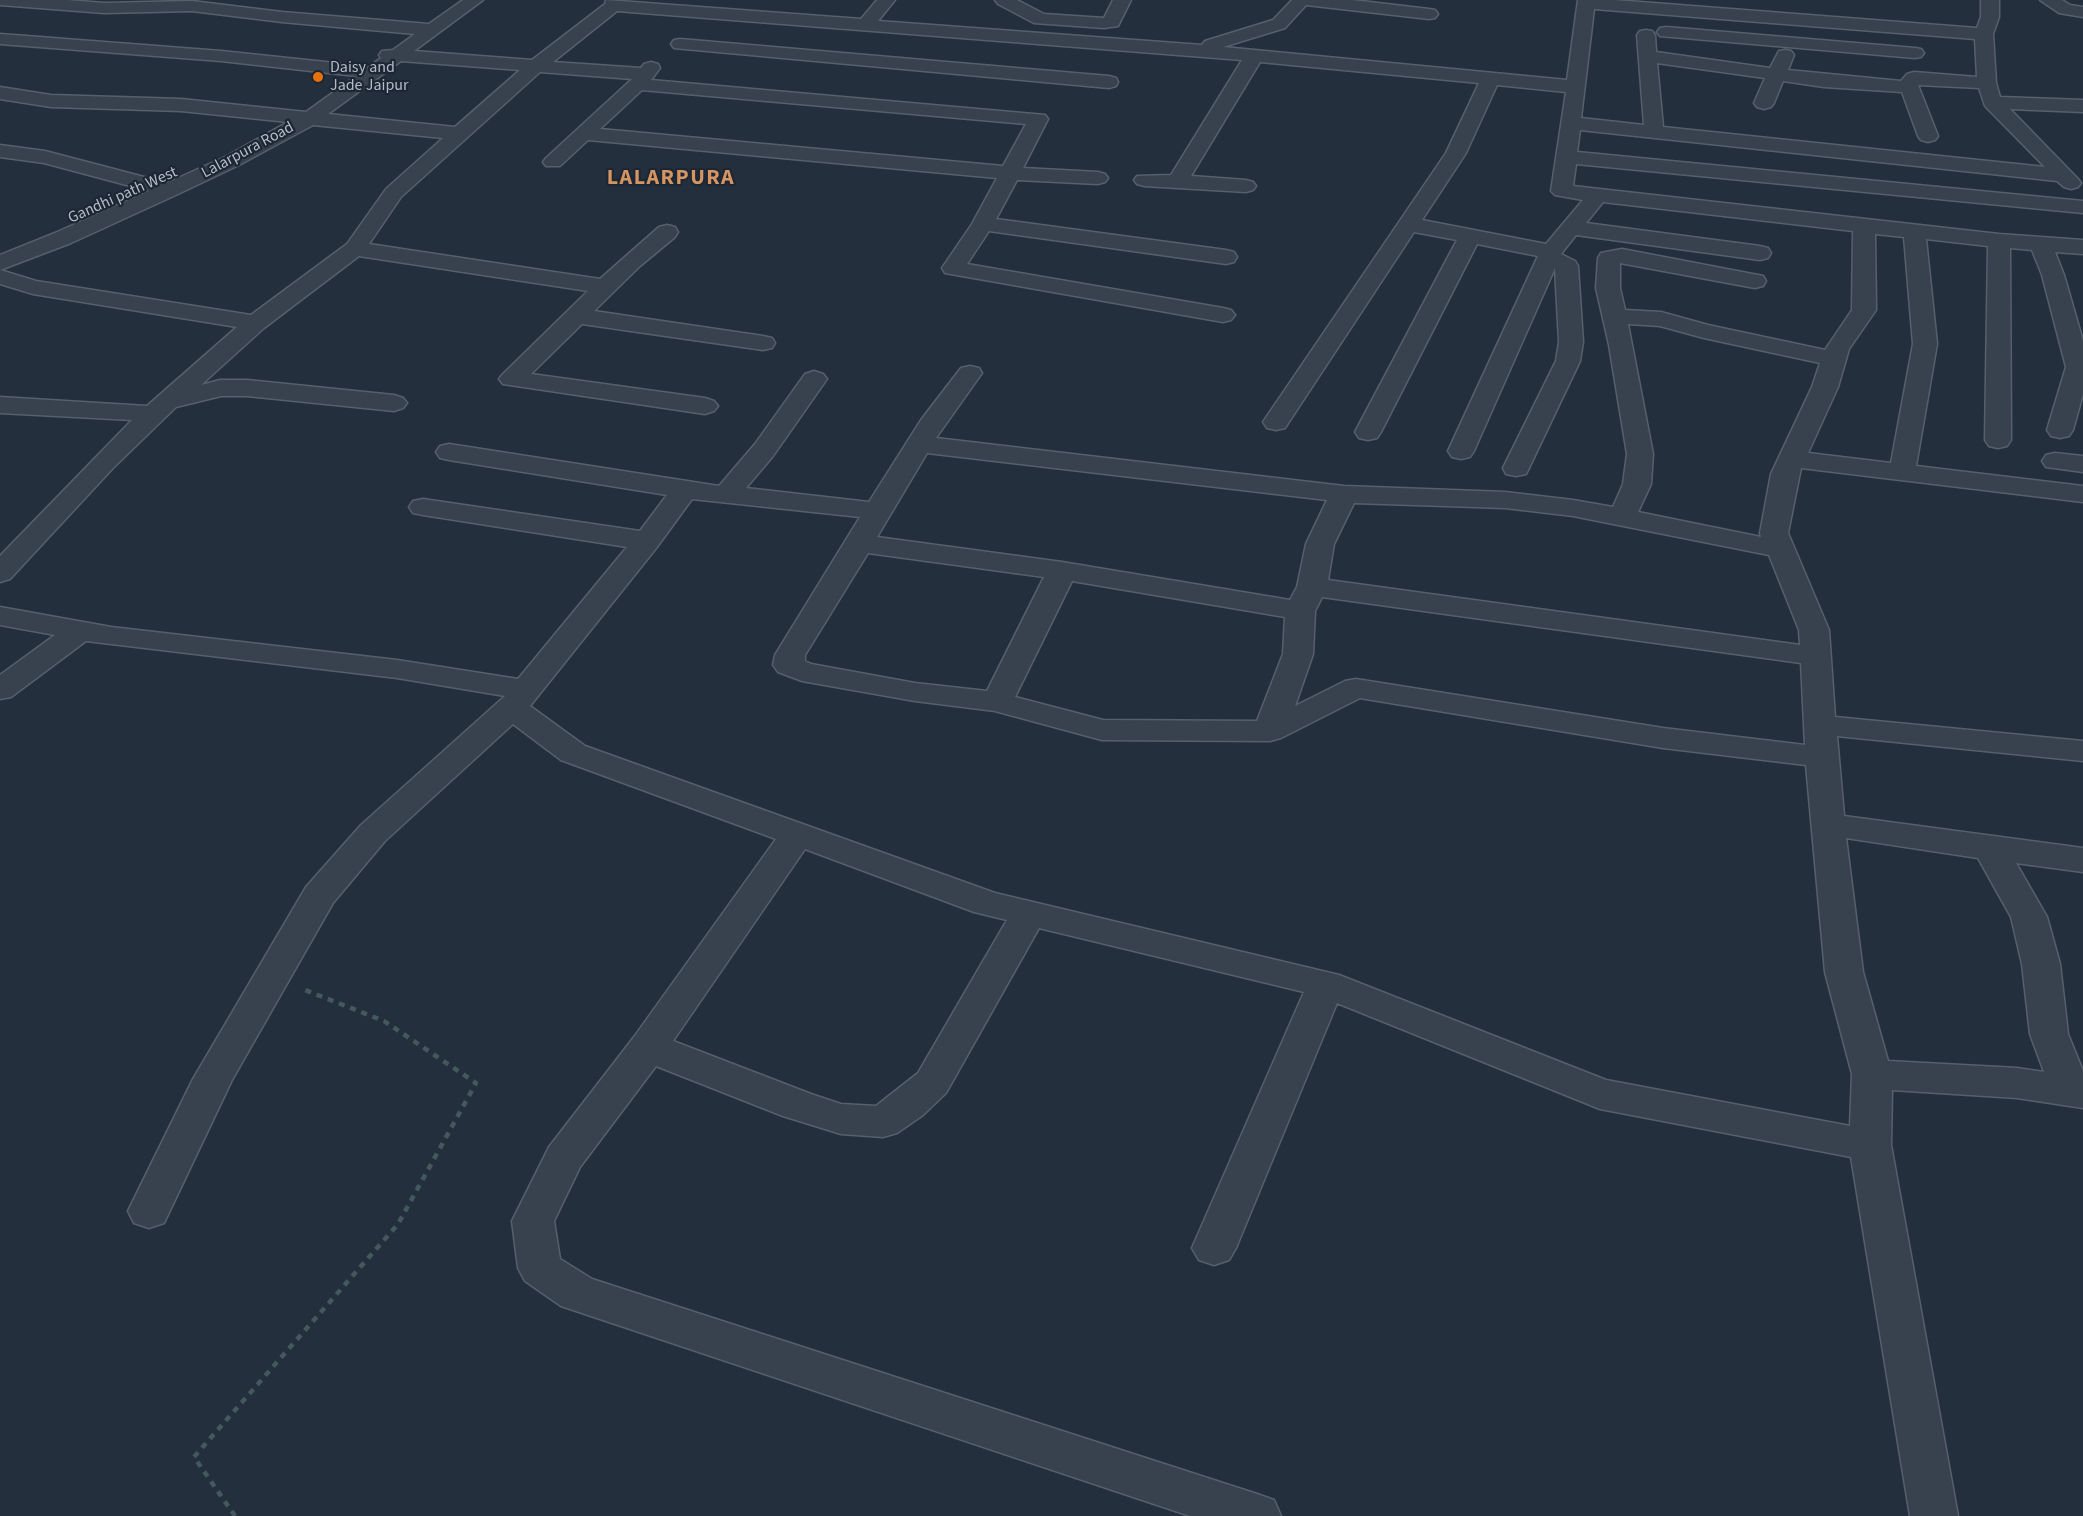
<!DOCTYPE html>
<style>
body{margin:0}
canvas{display:block;background:#242f3e}
</style>
<canvas width="2083" height="1516"></canvas>
<script>
const ctx = document.querySelector('canvas').getContext('2d');
ctx.lineJoin = 'round';
function toPath(rows) {
  const path = new Path2D();
  for (const r of rows) {
    path.moveTo(r[0], r[1]);
    for (let i = 2; i < r.length; i += 2) path.lineTo(r[i], r[i + 1]);
  }
  return path;
}
function stroke(path, color, width, dash) {
  ctx.strokeStyle = color;
  ctx.lineWidth = width;
  ctx.lineCap = dash ? 'butt' : 'round';
  ctx.setLineDash(dash || []);
  ctx.stroke(path);
}
function fill(path, color) {
  ctx.fillStyle = color;
  ctx.fill(path, 'evenodd');
}
function label(font, color, halo, rows, align = 'center') {
  ctx.font = font + ' "Source Sans 3",sans-serif';
  ctx.lineWidth = 4.5;
  ctx.setLineDash([]);
  ctx.textBaseline = 'middle';
  ctx.strokeStyle = halo;
  ctx.fillStyle = color;
  for (const [text, x, y, turn = 0] of rows) {
    ctx.save();
    ctx.translate(x, y);
    ctx.rotate((+turn || 0) * Math.PI / 180);
    ctx.textAlign = isNaN(turn) ? turn : align;
    if (halo) ctx.strokeText(text, 0, 0);
    ctx.fillText(text, 0, 0);
    ctx.restore();
  }
}
const path = toPath([
 [235,1516,194,1457,398,1224,476,1083,384,1021,305,990]
]);
const minor = toPath([
 [0,0,67,0,104,3,192,1,282,12,429,24,463,0,483,0,414,51,532,60,605,4,606,0,861,19,877,0,895,0,878,21,1202,45,1205,41,1273,20,1292,0,1352,0,1429,9,1435,10,1438,14,1435,18,1429,19,1306,5,1285,28,1223,47,1567,80,1578,0,1614,0,1977,28,1981,17,1981,0,1999,0,1999,17,1993,34,1996,83,2000,97,2083,100,2083,112,2010,109,2078,179,2081,183,2078,187,2071,189,2064,187,2057,181,1580,130,1577,152,2083,201,2083,213,1576,164,1573,186,1999,234,2083,240,2083,254,2055,252,2064,275,2083,341,2083,394,2073,430,2069,436,2060,438,2051,436,2047,430,2066,367,2042,275,2032,250,2010,248,2011,440,2007,446,1998,448,1989,446,1985,440,1988,246,1926,239,1937,344,1916,466,2083,486,2083,502,1801,468,1788,533,1829,630,1835,717,2083,741,2083,761,1837,736,1844,816,2083,848,2083,872,2016,863,2047,917,2060,964,2068,1034,2083,1071,2083,1108,2017,1098,1892,1090,1891,1145,1958,1516,1910,1516,1851,1157,1600,1109,1337,1003,1236,1248,1229,1260,1214,1265,1199,1260,1192,1248,1304,992,1039,928,946,1093,923,1115,897,1133,883,1137,841,1134,783,1116,656,1066,580,1167,554,1221,560,1259,592,1279,1257,1494,1274,1500,1281,1516,1190,1516,561,1306,525,1281,518,1268,512,1221,549,1147,634,1037,776,839,561,760,513,724,385,841,333,903,232,1080,164,1223,149,1228,134,1223,128,1211,193,1079,306,887,361,825,505,696,397,678,86,641,11,697,0,699,0,675,55,635,0,625,0,607,111,627,397,660,518,679,627,547,423,515,413,513,409,507,413,501,423,499,640,531,667,495,449,460,440,458,436,452,440,446,449,444,719,486,755,444,805,374,814,371,823,374,827,379,773,456,746,488,869,502,921,420,961,368,970,366,979,368,982,373,936,438,1344,486,1505,492,1573,500,1613,507,1623,484,1627,454,1609,345,1596,288,1598,258,1601,253,1622,249,1763,276,1766,281,1763,286,1755,288,1620,263,1620,288,1625,310,1661,312,1708,325,1825,350,1852,310,1853,231,1603,202,1586,223,1760,246,1768,248,1771,253,1768,258,1760,260,1576,235,1561,254,1575,261,1578,266,1583,342,1580,361,1529,468,1526,474,1516,476,1506,474,1503,468,1556,361,1559,342,1555,268,1474,451,1470,457,1461,459,1452,457,1448,451,1538,256,1477,244,1381,432,1377,438,1368,440,1359,438,1355,432,1457,240,1414,232,1285,428,1276,430,1267,428,1263,422,1446,153,1479,83,1260,62,1191,176,1246,180,1253,182,1256,186,1253,190,1246,192,1144,186,1137,184,1134,180,1137,176,1171,175,1242,60,617,11,553,62,641,68,644,64,651,62,658,64,660,68,651,80,1045,115,1048,119,1023,168,1098,172,1105,174,1108,178,1105,182,1098,184,1017,180,996,219,1226,250,1234,252,1237,257,1234,262,1226,264,989,231,967,264,1223,308,1231,310,1235,315,1231,320,1223,322,945,273,942,268,972,224,997,178,588,140,560,166,546,166,543,162,546,158,632,79,540,72,401,197,369,244,600,279,659,227,667,225,675,227,678,232,675,237,640,266,594,311,763,336,772,338,775,343,772,348,763,350,582,324,531,374,705,398,714,401,718,406,714,411,705,414,503,384,499,379,503,374,588,291,359,256,264,328,201,385,220,380,247,380,394,395,403,398,407,403,403,408,394,411,247,396,221,396,176,407,113,468,10,579,0,582,0,556,132,420,0,413,0,397,147,406,237,327,33,294,0,284,0,270,36,281,251,315,347,244,386,189,443,138,313,125,239,165,178,194,71,243,0,270,0,255,55,233,149,191,44,163,0,157,0,145,45,151,167,183,225,157,288,122,181,111,51,107,0,99,0,87,51,95,181,99,306,112,356,76,221,61,0,44,0,34,221,51,354,65,361,67,363,71,381,58,379,55,382,51,393,50,415,34,282,22,192,11,104,13,0,5,0,0],
 [1594,9,1975,39,1977,77,1914,72,1907,74,1901,81,1788,70,1794,55,1791,51,1785,50,1779,51,1770,68,1656,52,1655,35,1652,31,1646,30,1640,31,1637,35,1644,125,1581,118,1594,9],
 [401,61,520,70,455,127,328,114,401,61],
 [1657,63,1765,78,1754,103,1757,107,1764,109,1771,107,1774,103,1783,81,1824,87,1902,92,1918,136,1921,140,1928,142,1935,140,1938,136,1918,85,1979,88,1985,106,2045,167,1663,127,1657,63],
 [1497,85,1566,92,1551,191,1555,195,1583,200,1546,244,1422,220,1466,153,1497,85],
 [642,90,1026,124,1003,166,600,129,642,90],
 [1875,234,1904,237,1913,344,1891,463,1808,453,1838,387,1849,349,1876,310,1875,234],
 [1628,324,1660,326,1704,338,1820,363,1812,387,1771,474,1760,533,1761,537,1638,512,1651,484,1653,454,1628,324],
 [927,453,1327,500,1306,544,1297,587,1290,600,1062,562,877,537,927,453],
 [692,499,860,517,775,655,773,665,778,672,802,681,915,701,995,711,1102,740,1270,741,1281,738,1360,698,1663,748,1806,765,1825,972,1852,1074,1850,1126,1606,1080,1339,975,995,893,585,746,530,706,657,547,692,499],
 [1354,503,1505,508,1573,516,1769,555,1799,630,1800,645,1328,580,1334,544,1354,503],
 [868,553,1044,577,987,691,915,683,811,664,805,661,805,655,868,553],
 [1072,581,1285,617,1283,654,1257,721,1103,720,1015,697,1072,581],
 [1322,597,1801,663,1805,745,1663,728,1356,679,1345,681,1295,706,1313,654,1315,611,1322,597],
 [1846,838,1978,858,2011,917,2022,964,2030,1034,2044,1072,2017,1068,1888,1061,1863,972,1846,838],
 [805,849,974,912,1007,920,918,1073,876,1106,841,1104,811,1094,673,1041,805,849],
 [995,0,1017,0,1044,14,1104,18,1113,0,1131,0,1118,26,1104,28,1034,23,998,4,995,0],
 [2040,0,2062,0,2070,5,2083,7,2083,17,2059,13,2040,0],
 [1666,27,1915,48,1921,49,1924,53,1921,57,1915,58,1660,36,1657,32,1660,28,1666,27],
 [680,39,1109,76,1116,78,1118,82,1116,86,1109,88,674,48,671,44,674,40,680,39],
 [2055,453,2083,456,2083,472,2046,467,2042,461,2046,455,2055,453]
]);
const markers = [
 [318,77,6,"#e8710a"]
];
const farPoinames = [
 ["Daisy and",330,68],
 ["Jade Jaipur",330,86]
];
const farStreetnames = [
 ["Lalarpura Road",248,151,-28],
 ["Gandhi path West",123,196,-24]
];
const farDistrictnames = [
 ["LALARPURA",671,179]
];
stroke(minor, '#565f6c', 3);
stroke(path, '#44595c', 4.5, [6, 6]);
fill(minor, '#38414e');
for (const [x, y, r, color] of markers) {
  const dot = new Path2D();
  dot.arc(x, y, r, 0, 2 * Math.PI);
  ctx.fillStyle = color;
  ctx.fill(dot);
  stroke(dot, '#1d2633', 2);
}
label('16px', '#b4bcc9', '#1d2633', farPoinames, 'left');
label('16px', '#b4bcc9', '#1d2633', farStreetnames);
ctx.letterSpacing = '1.5px';
label('bold 22px', '#d59563', '#1d2633', farDistrictnames);
ctx.letterSpacing = '0px';
</script>
